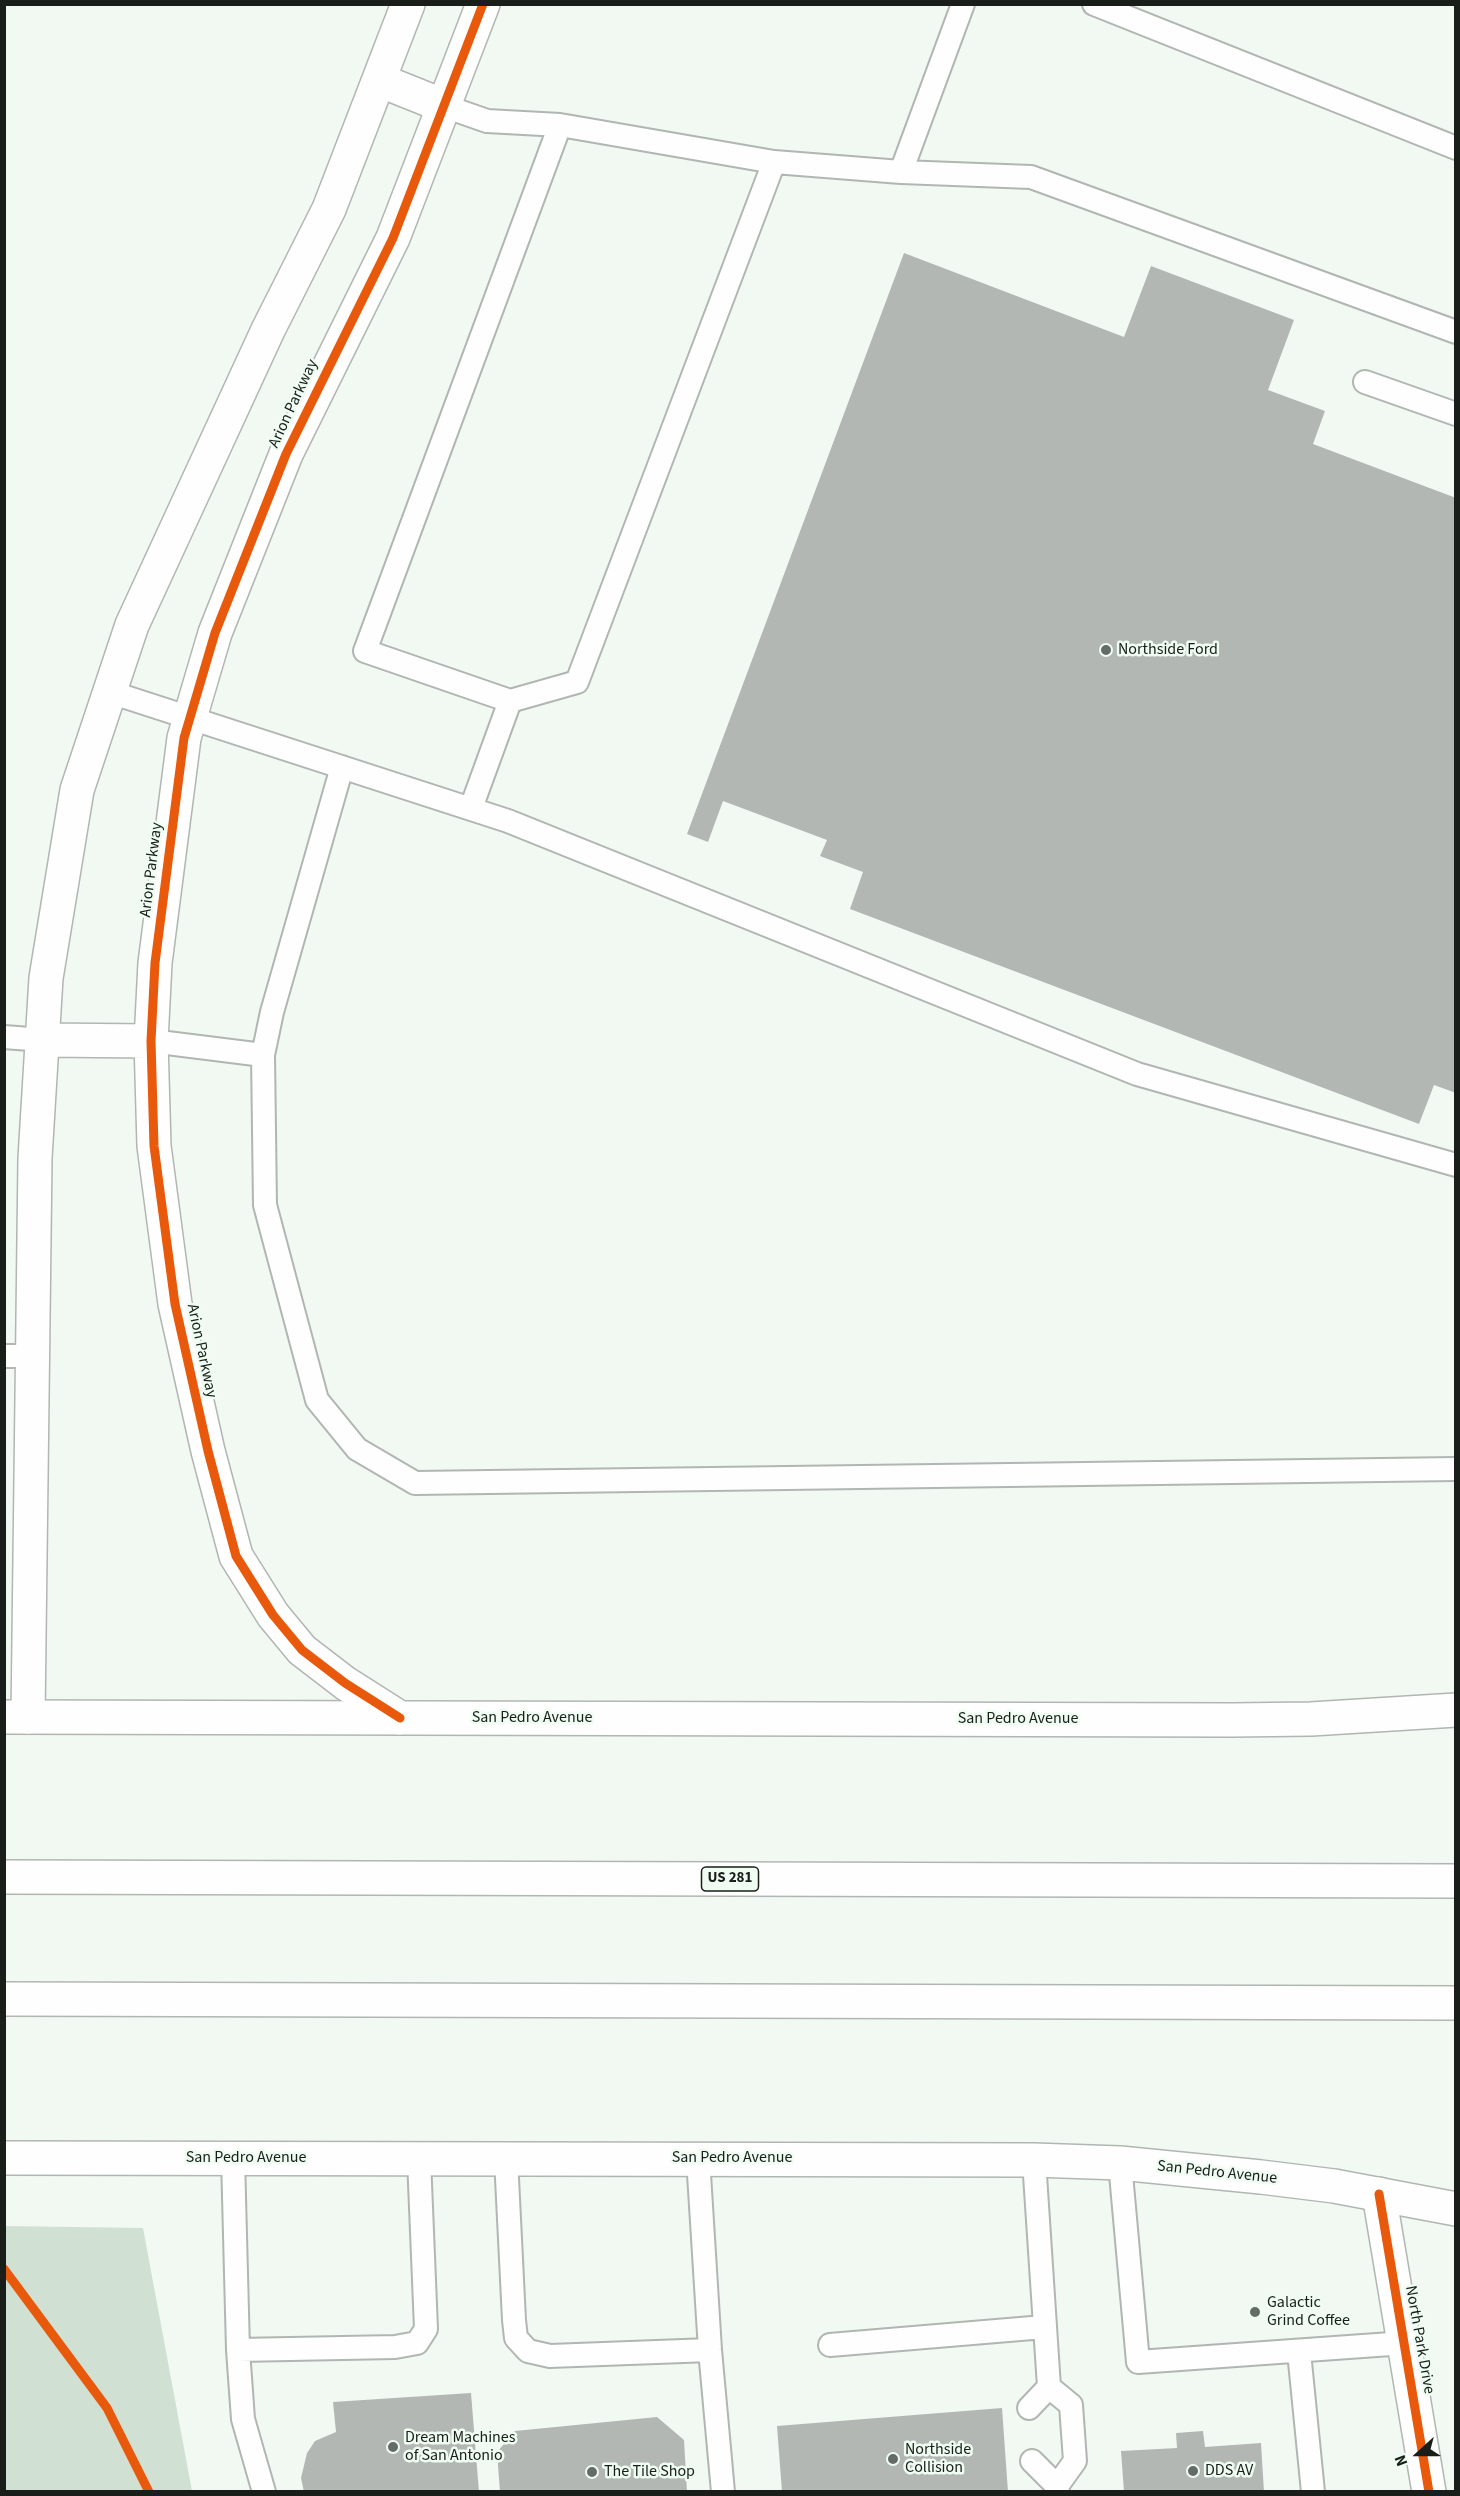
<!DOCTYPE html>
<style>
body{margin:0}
#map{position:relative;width:1460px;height:2496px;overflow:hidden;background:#f2f9f3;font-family:"Source Sans 3",sans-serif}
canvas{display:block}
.frame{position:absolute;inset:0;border:6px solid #191e1a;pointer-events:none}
.north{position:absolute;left:1388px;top:2424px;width:60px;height:60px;-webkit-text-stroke:4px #effcf1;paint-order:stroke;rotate:249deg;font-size:16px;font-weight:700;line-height:24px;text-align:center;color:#191e1a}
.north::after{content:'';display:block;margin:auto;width:21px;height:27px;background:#191e1a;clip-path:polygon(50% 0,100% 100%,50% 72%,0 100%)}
</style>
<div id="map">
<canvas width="1460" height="2496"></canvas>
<div class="frame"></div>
<div class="north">N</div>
</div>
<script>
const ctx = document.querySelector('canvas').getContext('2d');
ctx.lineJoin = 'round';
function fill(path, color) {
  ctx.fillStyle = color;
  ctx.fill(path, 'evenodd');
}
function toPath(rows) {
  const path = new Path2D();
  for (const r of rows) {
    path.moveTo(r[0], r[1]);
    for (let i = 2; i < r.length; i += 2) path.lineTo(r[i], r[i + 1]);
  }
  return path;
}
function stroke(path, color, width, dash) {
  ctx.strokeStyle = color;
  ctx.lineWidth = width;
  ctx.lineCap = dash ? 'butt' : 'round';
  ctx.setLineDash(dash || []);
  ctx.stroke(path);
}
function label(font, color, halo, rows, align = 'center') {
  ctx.font = font + ' "Source Sans 3",sans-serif';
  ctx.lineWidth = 5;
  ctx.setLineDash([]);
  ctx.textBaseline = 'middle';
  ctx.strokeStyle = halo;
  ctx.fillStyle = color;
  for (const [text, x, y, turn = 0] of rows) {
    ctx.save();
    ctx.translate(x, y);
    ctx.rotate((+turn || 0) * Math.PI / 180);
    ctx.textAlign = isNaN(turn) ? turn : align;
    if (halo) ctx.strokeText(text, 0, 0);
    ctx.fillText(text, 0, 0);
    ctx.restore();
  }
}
const forest = toPath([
 [5,2226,143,2228,192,2491,5,2491]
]);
const building = toPath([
 [904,253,1124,337,1151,266,1294,320,1268,390,1325,411,1313,444,1456,498,1456,1093,1434,1085,1419,1124,850,909,863,872,820,856,827,840,723,801,708,842,687,834],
 [471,2393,479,2492,304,2492,301,2478,307,2453,315,2441,336,2432,333,2402],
 [1002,2408,1008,2492,782,2492,777,2426],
 [657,2417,684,2440,687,2492,500,2492,497,2452,515,2431],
 [1203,2431,1205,2447,1261,2443,1264,2492,1124,2492,1121,2451,1177,2448,1176,2433]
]);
const lane = toPath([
 [1094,4,1456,148],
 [444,106,487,121,560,125,774,162,901,172,1031,177,1456,332],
 [901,172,963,4],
 [1365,382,1456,414],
 [110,692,508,821,1137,1074,1456,1165],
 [510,701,577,682,774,162],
 [471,808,510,701,365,651,560,125],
 [4,1037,43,1040],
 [151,1041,263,1055,272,1012,342,767],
 [263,1055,265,1205,317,1400,357,1449,415,1483,1456,1469],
 [4,1356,33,1356],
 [233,2158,238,2350,243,2419,264,2492],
 [506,2158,514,2320,516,2338,528,2351,550,2356,710,2350],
 [698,2158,710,2350,723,2492],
 [1120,2163,1138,2362,1405,2343],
 [830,2345,1044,2327],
 [238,2350,395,2347,417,2343,426,2329,419,2159],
 [1299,2352,1313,2492],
 [1049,2387,1071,2405,1075,2461,1057,2486,1058,2492],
 [1029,2408,1049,2387,1034,2160],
 [1032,2461,1057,2486]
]);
const street = toPath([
 [379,80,444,106],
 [43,1040,151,1041],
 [28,1717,35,1158,46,978,77,790,132,625,268,330,329,209,408,4],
 [400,1718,345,1683,302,1650,273,1615,236,1556,208,1451,175,1304,154,1146,151,1041,155,963,184,738,215,633,286,454,393,238,483,4],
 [1379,2194,1429,2492]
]);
const secondary = toPath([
 [4,1717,1233,1720,1311,1719,1456,1710],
 [4,2158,1034,2160,1120,2163,1261,2177,1334,2186,1456,2209]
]);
const highway = toPath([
 [4,1877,1456,1881],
 [4,1999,1456,2003]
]);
const cycleway = toPath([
 [400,1718,345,1683,302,1650,273,1615,236,1556,208,1451,175,1304,154,1146,151,1041,155,963,184,738,215,633,286,454,393,238,483,4],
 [1379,2194,1429,2492],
 [4,2269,107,2408,149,2492]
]);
const markers = [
 [1106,650,6,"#656b66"],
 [1255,2312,6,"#656b66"],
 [393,2447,6,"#656b66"],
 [893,2459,6,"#656b66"],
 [1193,2471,6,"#656b66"],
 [592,2472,6,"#656b66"]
];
const shields = [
 [730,1879,57]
];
const shieldNames = [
 ["US 281",730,1879]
];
const streetNames = [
 ["Arion Parkway",294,404,-65],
 ["Arion Parkway",152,870,-83],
 ["Arion Parkway",201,1351,78],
 ["San Pedro Avenue",532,1718],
 ["San Pedro Avenue",1018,1719],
 ["San Pedro Avenue",246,2158],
 ["San Pedro Avenue",732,2158],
 ["San Pedro Avenue",1217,2173,6],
 ["North Park Drive",1419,2340,80]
];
const poiNames = [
 ["Northside Ford",1118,650],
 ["Galactic",1267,2303],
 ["Grind Coffee",1267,2321],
 ["Dream Machines",405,2438],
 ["of San Antonio",405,2456],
 ["Northside",905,2450],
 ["Collision",905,2468],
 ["DDS AV",1205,2471],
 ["The Tile Shop",604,2472]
];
fill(forest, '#d0e1d3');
fill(building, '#b2b7b3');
stroke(lane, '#b1b6b2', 26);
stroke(street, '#b1b6b2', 36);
stroke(secondary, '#b1b6b2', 36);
stroke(highway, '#b1b6b2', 36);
stroke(lane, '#fdfefd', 22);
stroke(street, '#fdfefd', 33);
stroke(secondary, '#fdfefd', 33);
stroke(highway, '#fdfefd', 33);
stroke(cycleway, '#e8590c', 9);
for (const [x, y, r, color] of markers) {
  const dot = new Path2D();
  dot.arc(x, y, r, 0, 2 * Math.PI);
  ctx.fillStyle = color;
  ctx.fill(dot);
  stroke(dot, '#effcf1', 2);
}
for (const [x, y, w] of shields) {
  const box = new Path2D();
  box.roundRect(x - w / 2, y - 12, w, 24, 4.5);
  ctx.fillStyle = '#effcf1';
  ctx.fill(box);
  stroke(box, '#191e1a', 1.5);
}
label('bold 15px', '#191e1a', null, shieldNames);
label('16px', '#191e1a', '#effcf1', streetNames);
label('16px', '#191e1a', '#effcf1', poiNames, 'left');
</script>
